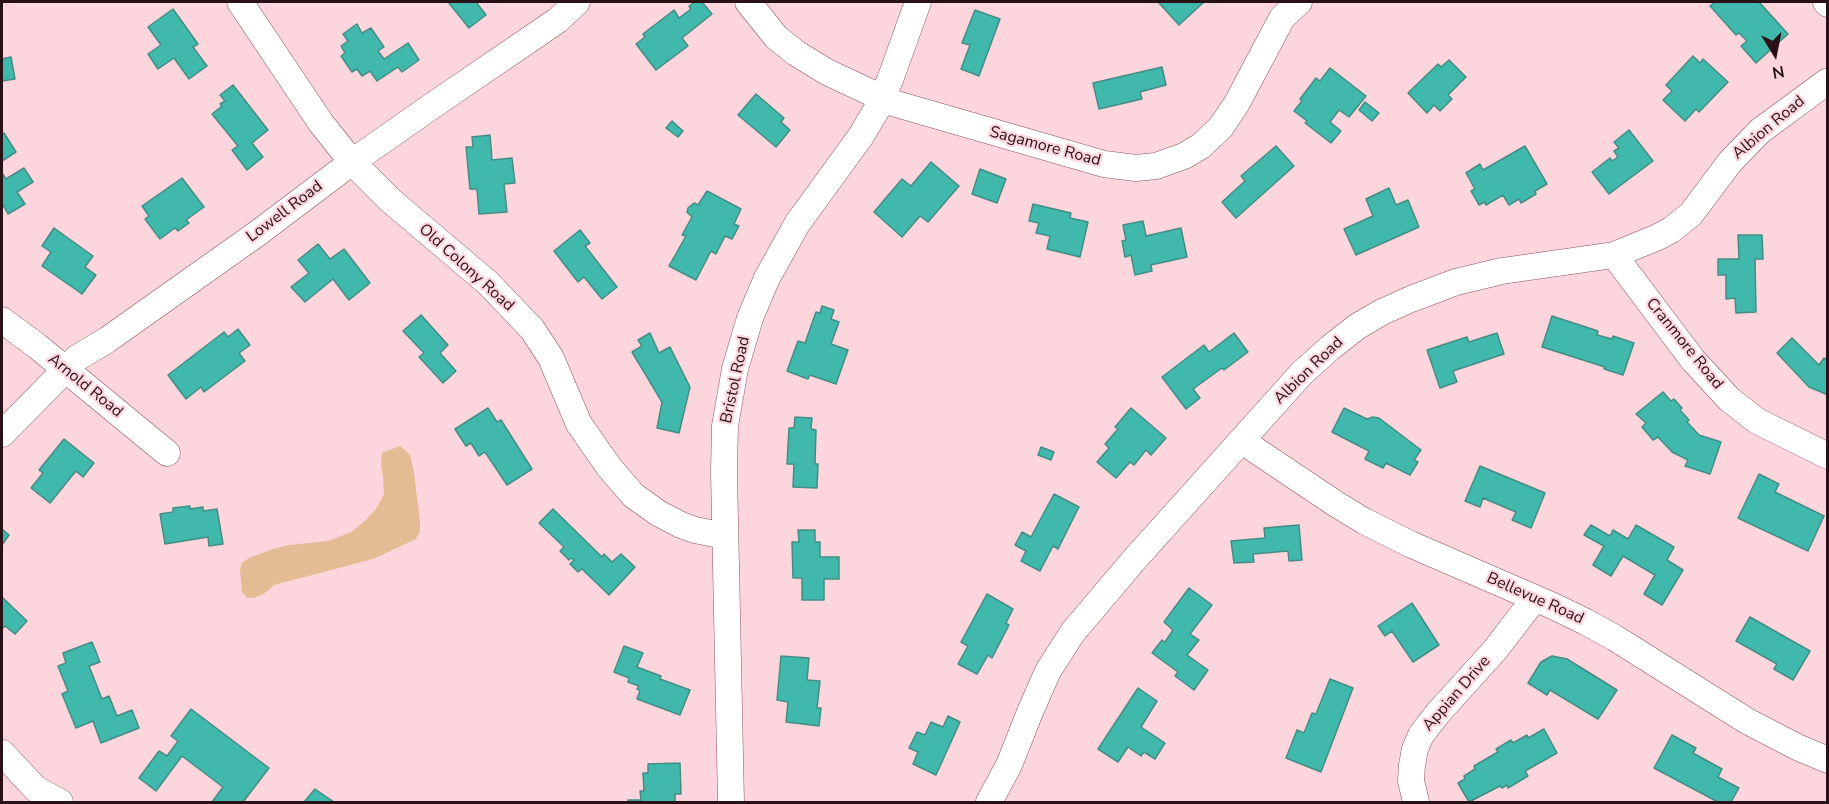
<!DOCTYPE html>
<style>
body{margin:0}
#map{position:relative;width:1829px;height:804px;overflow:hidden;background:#fdd5dd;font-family:"Nunito Sans",sans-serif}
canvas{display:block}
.frame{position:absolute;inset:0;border:3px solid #281217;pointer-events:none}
.north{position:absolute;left:1745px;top:24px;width:60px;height:60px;-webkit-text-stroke:4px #fdd5dd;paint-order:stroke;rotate:170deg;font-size:16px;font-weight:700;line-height:24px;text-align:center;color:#281217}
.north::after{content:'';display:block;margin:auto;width:21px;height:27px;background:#281217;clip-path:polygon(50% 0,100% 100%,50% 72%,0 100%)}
</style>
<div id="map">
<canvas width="1829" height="804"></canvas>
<div class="frame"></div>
<div class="north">N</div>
</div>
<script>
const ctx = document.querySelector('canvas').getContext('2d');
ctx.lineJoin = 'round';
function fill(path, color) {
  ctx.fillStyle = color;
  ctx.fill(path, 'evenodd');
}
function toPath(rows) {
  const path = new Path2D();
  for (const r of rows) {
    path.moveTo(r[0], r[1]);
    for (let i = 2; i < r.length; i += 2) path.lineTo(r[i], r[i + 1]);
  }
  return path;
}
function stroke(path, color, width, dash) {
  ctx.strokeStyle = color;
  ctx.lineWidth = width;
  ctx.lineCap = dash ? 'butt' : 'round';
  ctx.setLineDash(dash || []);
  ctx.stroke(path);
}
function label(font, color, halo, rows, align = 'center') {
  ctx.font = font + ' "Nunito Sans",sans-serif';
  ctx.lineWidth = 4.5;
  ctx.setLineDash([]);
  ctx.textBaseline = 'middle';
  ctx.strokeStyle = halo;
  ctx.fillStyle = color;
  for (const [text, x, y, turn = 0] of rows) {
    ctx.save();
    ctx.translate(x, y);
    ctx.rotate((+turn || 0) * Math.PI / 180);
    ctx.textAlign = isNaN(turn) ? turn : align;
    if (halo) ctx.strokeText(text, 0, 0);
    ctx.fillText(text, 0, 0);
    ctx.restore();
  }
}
const green = toPath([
 [400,446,410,455,414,472,420,522,420,532,416,539,373,559,274,585,265,593,254,598,247,598,242,592,240,569,242,563,249,558,270,550,289,545,328,541,351,532,366,520,376,509,384,494,383,476,381,464,382,453]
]);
const building = toPath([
 [448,2,476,2,486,15,469,28,448,2],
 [695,2,702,2,712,14,682,38,688,46,656,70,636,44,645,37,643,34,674,10,679,18,691,9,689,6,695,2],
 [1160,2,1204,2,1179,25,1159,3,1160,2],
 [1715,2,1759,2,1788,34,1756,63,1741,46,1747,41,1739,33,1736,35,1710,6,1715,2],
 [173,9,198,44,193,47,207,66,189,79,174,58,158,69,148,54,161,45,148,27,173,9],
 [975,10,1000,19,979,76,961,69,970,45,962,43,975,10],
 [357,24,362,33,371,28,384,47,378,51,384,59,408,43,419,60,402,72,398,67,377,81,370,71,362,76,357,69,352,72,341,56,345,53,341,46,348,41,343,34,357,24],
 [1693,56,1700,63,1703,59,1728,82,1699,112,1696,109,1685,121,1663,100,1672,91,1666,85,1693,56],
 [11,57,15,79,2,81,2,59,11,57],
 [1449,60,1466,77,1448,95,1452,99,1440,111,1434,105,1427,113,1408,93,1438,64,1441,67,1449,60],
 [1162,67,1166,85,1140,92,1142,99,1099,109,1093,83,1162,67],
 [1330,68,1366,96,1349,117,1339,110,1330,122,1341,131,1331,143,1305,123,1307,121,1294,111,1302,101,1300,99,1316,78,1320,81,1330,68],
 [233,85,268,130,252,143,263,157,247,170,232,150,238,146,212,114,222,106,220,104,225,101,220,95,233,85],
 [756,94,784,118,781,122,790,130,776,147,738,115,756,94],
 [1365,102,1379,113,1372,121,1359,110,1365,102],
 [672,121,683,131,678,137,666,128,672,121],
 [1629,130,1653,161,1609,194,1592,172,1610,158,1612,161,1618,157,1614,151,1619,148,1614,142,1629,130],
 [4,133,16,152,2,161,2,134,4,133],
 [490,135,492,160,512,158,515,183,504,184,507,212,479,214,477,189,470,189,466,147,473,147,472,137,490,135],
 [1276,146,1294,166,1236,218,1222,202,1245,181,1241,176,1276,146],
 [1525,146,1547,184,1535,191,1536,194,1521,203,1519,199,1509,205,1503,195,1486,205,1485,202,1479,205,1471,191,1475,189,1466,173,1480,164,1483,170,1525,146],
 [931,162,959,186,928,222,920,216,902,237,874,212,902,179,911,186,931,162],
 [24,168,33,182,17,192,25,204,8,214,2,203,2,173,6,179,24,168],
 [980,169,1006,179,997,203,972,194,980,169],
 [182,178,204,207,186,220,189,223,178,231,175,228,160,239,145,219,149,216,142,206,182,178],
 [1389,188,1396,205,1408,200,1419,227,1356,255,1344,229,1373,216,1366,199,1389,188],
 [707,191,741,209,734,224,739,226,732,239,725,236,716,254,711,251,696,280,669,266,686,236,682,235,692,217,687,212,688,208,694,203,698,205,707,191],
 [1033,204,1071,213,1070,218,1088,222,1080,257,1047,249,1050,236,1036,233,1039,223,1029,221,1033,204],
 [1143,221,1146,236,1181,228,1187,257,1151,265,1152,271,1135,275,1131,255,1125,257,1122,241,1126,240,1123,225,1143,221],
 [54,228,93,256,85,267,96,275,82,294,42,266,51,252,42,246,54,228],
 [580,230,590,243,585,246,617,287,602,299,584,277,578,282,554,251,580,230],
 [1738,235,1762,235,1763,259,1755,259,1756,312,1736,313,1735,298,1726,299,1726,275,1718,275,1718,259,1739,259,1738,235],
 [318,244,330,259,344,249,370,283,349,300,333,279,305,302,291,287,309,273,298,260,318,244],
 [822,306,834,310,831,319,839,322,831,344,848,350,836,384,810,375,808,379,787,371,798,341,805,343,816,312,820,313,822,306],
 [421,315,448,345,440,353,456,371,443,383,419,357,424,353,403,331,421,315],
 [1552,316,1598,331,1597,335,1612,339,1613,336,1634,343,1623,375,1604,369,1605,367,1542,347,1552,316],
 [238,329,250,345,239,353,245,361,204,392,201,387,186,399,168,375,224,332,228,337,238,329],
 [650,333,659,353,670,347,690,387,679,433,657,428,662,402,632,352,642,346,638,340,650,333],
 [1234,333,1248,352,1224,370,1222,368,1193,389,1200,398,1186,409,1162,377,1204,345,1209,352,1234,333],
 [1497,333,1504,354,1453,371,1457,382,1440,388,1427,350,1467,337,1469,342,1497,333],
 [1792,338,1819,365,1824,358,1828,360,1828,395,1809,387,1777,353,1792,338],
 [1663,392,1671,401,1674,399,1682,408,1680,410,1689,420,1687,422,1699,435,1721,442,1710,474,1685,466,1688,460,1672,452,1658,437,1653,440,1642,427,1646,423,1636,414,1663,392],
 [488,408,497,422,501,420,532,469,507,485,485,452,479,456,471,443,466,446,455,429,488,408],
 [1131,408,1166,438,1151,455,1146,450,1134,465,1130,462,1116,478,1097,462,1109,448,1105,444,1118,429,1115,427,1131,408],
 [1344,408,1367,419,1373,417,1379,418,1421,450,1414,460,1418,462,1410,475,1386,463,1383,468,1365,459,1369,451,1332,432,1344,408],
 [795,417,812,418,811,429,816,430,815,464,818,464,817,488,793,487,794,464,787,464,789,428,794,428,795,417],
 [64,439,94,463,83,477,76,471,50,503,31,488,43,473,39,470,64,439],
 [1041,447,1054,452,1051,460,1038,455,1041,447],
 [1480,466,1545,493,1531,528,1512,520,1516,512,1483,498,1480,507,1465,501,1480,466],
 [1759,474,1779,484,1775,492,1824,516,1808,551,1738,518,1759,474],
 [1054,494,1079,507,1058,549,1053,546,1040,571,1021,561,1026,551,1015,545,1022,532,1031,537,1054,494],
 [190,506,190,509,203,507,203,511,217,509,223,544,209,546,208,537,165,544,160,514,173,512,173,508,190,506],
 [553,509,602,557,604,554,612,562,621,554,635,567,609,595,582,569,578,572,570,564,574,560,571,558,569,560,560,551,564,547,539,523,553,509],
 [1299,525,1302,560,1289,561,1288,551,1253,554,1254,562,1234,563,1231,541,1265,538,1264,528,1299,525],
 [1591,525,1610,536,1613,530,1628,539,1636,525,1674,547,1667,560,1683,570,1662,605,1644,594,1655,575,1623,556,1611,576,1593,565,1604,546,1584,535,1591,525],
 [2,529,9,535,2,545,2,529],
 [798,530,815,530,815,542,820,542,820,557,839,557,839,579,824,579,824,600,802,600,802,578,793,578,792,542,799,542,798,530],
 [1189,588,1212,605,1190,634,1199,640,1187,655,1208,670,1194,690,1175,676,1178,672,1152,653,1162,640,1165,642,1173,630,1164,622,1189,588],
 [987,594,1013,609,1006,623,1009,625,992,658,988,655,977,674,958,664,968,646,961,642,987,594],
 [2,597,27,621,15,634,5,626,2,629,2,597],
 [1412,603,1439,645,1413,662,1392,631,1385,636,1378,626,1412,603],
 [1750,617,1810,651,1793,680,1774,669,1777,664,1736,641,1750,617],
 [92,642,100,662,89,666,102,699,109,696,117,716,132,710,139,728,101,743,93,721,76,728,62,694,68,691,58,666,66,663,63,653,92,642],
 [624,646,643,653,637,667,661,676,660,679,690,690,680,715,637,699,640,691,637,689,639,686,628,682,629,678,614,672,624,646],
 [781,656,809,658,807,680,820,681,817,708,821,708,819,726,786,722,788,702,777,700,781,656],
 [1552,656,1567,659,1617,690,1598,719,1550,690,1547,695,1528,683,1541,662,1552,656],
 [1330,679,1353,688,1321,772,1286,758,1297,730,1304,733,1312,713,1316,714,1330,679],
 [1138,688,1157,701,1141,727,1165,743,1155,759,1144,752,1141,756,1128,747,1118,762,1098,749,1138,688],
 [191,709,269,768,243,802,212,802,223,787,182,756,156,791,139,778,159,751,167,756,178,741,171,736,191,709],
 [948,716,960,722,936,775,913,764,918,752,909,748,917,732,925,735,931,722,943,727,948,716],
 [1544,729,1557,753,1525,771,1528,776,1508,788,1507,785,1502,788,1500,786,1469,802,1458,783,1465,779,1464,776,1475,769,1474,766,1498,752,1496,749,1511,740,1513,743,1527,735,1528,738,1544,729],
 [1672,735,1696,748,1693,753,1722,769,1718,777,1739,788,1731,802,1718,802,1654,768,1672,735],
 [680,763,681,794,675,794,675,802,628,802,628,800,641,800,640,791,644,791,643,773,648,773,648,764,680,763],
 [315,789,334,802,304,802,315,789]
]);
const minor = toPath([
 [240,2,321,123,352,162,390,200,488,283,532,329,551,358,579,424,609,467,633,495,658,513,681,525,695,530,725,536],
 [748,2,776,37,796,53,827,72,893,103,1104,164,1136,168,1156,166,1184,156,1201,146,1221,127,1237,103,1282,18,1299,2],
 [1826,2,1828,4],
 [1614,255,1693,360,1729,399,1757,421,1828,456],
 [2,320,37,346,167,453],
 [2,434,77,358,107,340,258,233,352,162,432,106,558,20,577,2],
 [1242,441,1336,504,1364,521,1410,544,1553,606,1586,622,1615,638,1747,721,1797,747,1828,760],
 [2,753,36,789,60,802],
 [731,802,724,472,725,426,735,369,750,318,767,278,797,224,861,136,877,109,890,80,918,2],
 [989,802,1009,765,1030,712,1048,671,1073,632,1134,560,1302,373,1331,347,1358,326,1382,312,1411,299,1456,282,1502,271,1614,255,1658,237,1671,230,1691,214,1730,162,1760,131,1828,81],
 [1416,802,1411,781,1412,765,1415,749,1421,735,1438,713,1495,650,1535,598]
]);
const streetNames = [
 ["Albion Road",1769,128,-40],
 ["Sagamore Road",1045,147,15],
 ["Lowell Road",285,212,-37],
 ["Old Colony Road",466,268,42],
 ["Cranmore Road",1684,344,51],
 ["Albion Road",1309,371,-44],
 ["Bristol Road",736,380,-78],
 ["Arnold Road",85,386,39],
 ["Bellevue Road",1535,599,24],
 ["Appian Drive",1457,694,-49]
];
fill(green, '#e4bc94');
fill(building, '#40b8ac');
stroke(building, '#438d85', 1.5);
stroke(minor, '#89525e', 27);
stroke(minor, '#fff', 26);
label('16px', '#281217', '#fdd5dd', streetNames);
</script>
